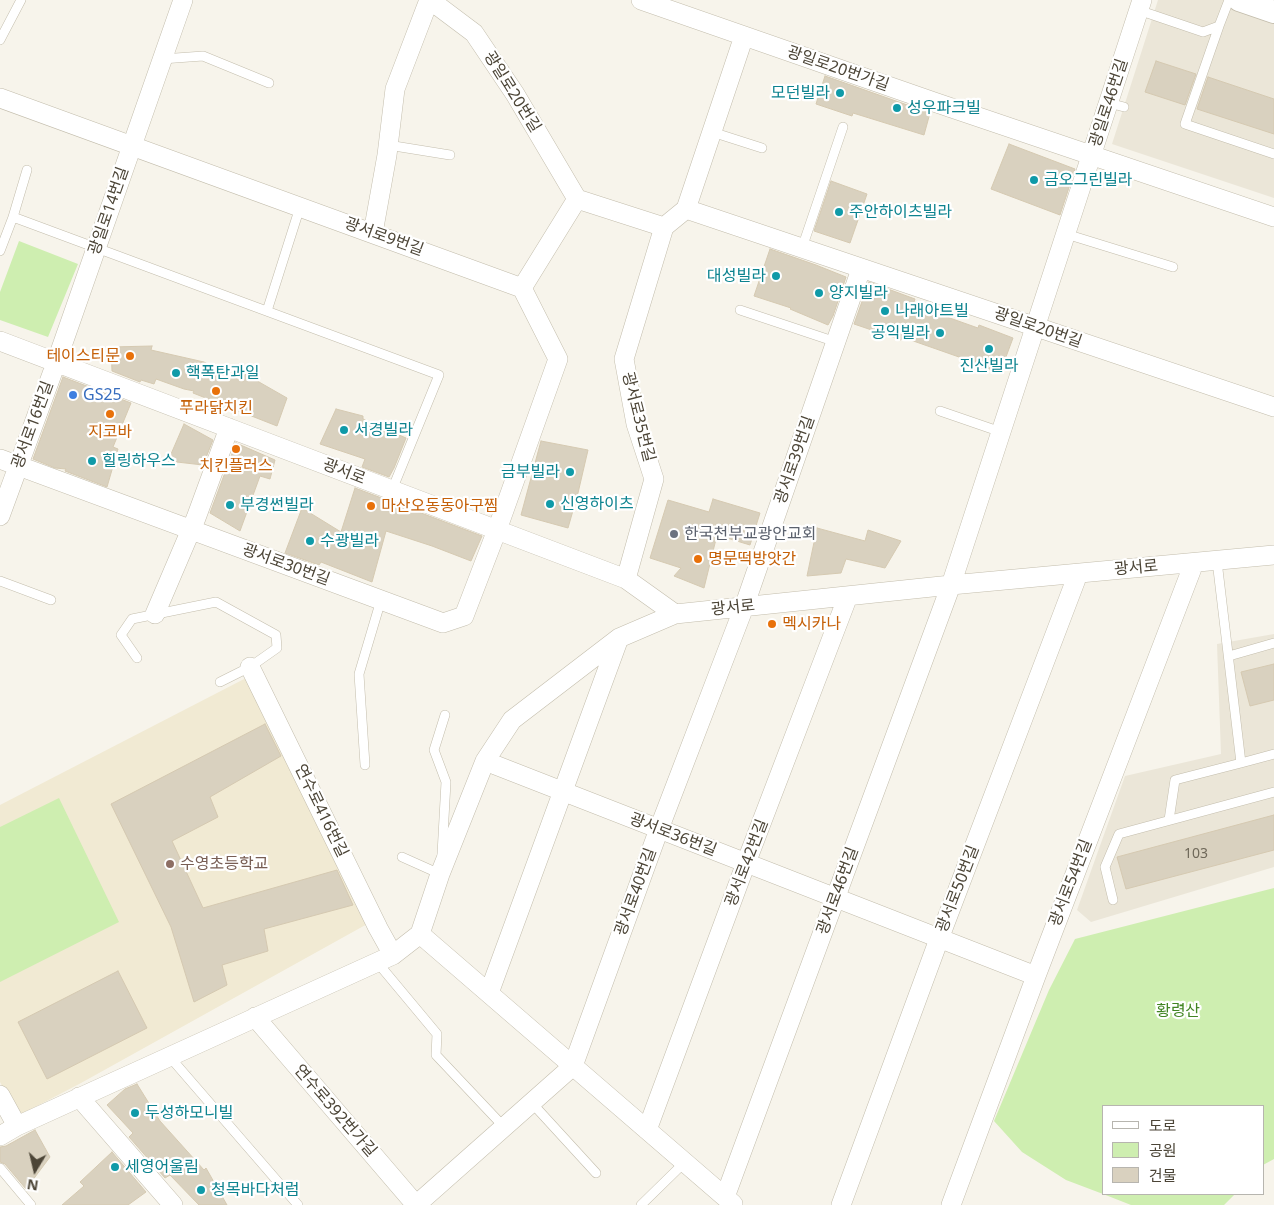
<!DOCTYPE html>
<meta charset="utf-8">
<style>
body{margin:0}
#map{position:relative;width:1274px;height:1205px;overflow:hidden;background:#f7f4eb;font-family:"Noto Sans","Noto Sans KR",sans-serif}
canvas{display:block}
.legend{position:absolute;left:1102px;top:1105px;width:162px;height:90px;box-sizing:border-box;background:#fff;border:1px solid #b7b5af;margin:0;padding:6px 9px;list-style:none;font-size:15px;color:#4c4537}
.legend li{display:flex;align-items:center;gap:10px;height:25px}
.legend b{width:25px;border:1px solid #b7b5af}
.north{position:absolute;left:10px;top:1145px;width:50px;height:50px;-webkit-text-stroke:4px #fff;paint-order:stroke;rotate:189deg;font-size:14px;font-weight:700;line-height:20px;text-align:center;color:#4c4537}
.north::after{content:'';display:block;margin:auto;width:18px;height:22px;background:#4c4537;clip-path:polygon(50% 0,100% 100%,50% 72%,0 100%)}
</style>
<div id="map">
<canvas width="1274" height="1205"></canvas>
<ul class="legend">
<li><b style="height:6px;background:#fff"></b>도로</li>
<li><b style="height:14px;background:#ceeeb0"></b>공원</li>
<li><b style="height:14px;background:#d9d1bf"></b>건물</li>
</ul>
<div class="north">N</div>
</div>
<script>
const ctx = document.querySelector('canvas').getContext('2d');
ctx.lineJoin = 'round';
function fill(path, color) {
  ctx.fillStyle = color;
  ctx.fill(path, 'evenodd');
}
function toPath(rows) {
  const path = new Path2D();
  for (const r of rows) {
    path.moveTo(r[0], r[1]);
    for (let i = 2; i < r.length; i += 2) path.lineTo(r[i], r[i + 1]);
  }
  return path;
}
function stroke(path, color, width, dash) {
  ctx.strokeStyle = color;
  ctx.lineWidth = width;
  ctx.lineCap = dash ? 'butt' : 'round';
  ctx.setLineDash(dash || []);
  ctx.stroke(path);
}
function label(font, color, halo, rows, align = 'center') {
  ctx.font = font + ' "Noto Sans","Noto Sans KR",sans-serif';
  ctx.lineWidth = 4.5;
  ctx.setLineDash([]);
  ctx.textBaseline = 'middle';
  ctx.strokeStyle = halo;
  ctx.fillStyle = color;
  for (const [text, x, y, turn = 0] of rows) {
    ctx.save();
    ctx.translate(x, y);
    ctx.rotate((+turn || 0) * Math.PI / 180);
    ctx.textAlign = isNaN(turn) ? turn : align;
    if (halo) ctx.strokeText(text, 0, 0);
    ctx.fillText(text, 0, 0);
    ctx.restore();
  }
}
const residential = toPath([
 [1158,0,1274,0,1274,198,1112,144],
 [1274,634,1274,867,1091,922,1077,910,1125,776,1221,754,1217,644]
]);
const education = toPath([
 [248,677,369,923,81,1083,18,1116,0,1082,0,805]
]);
const green = toPath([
 [19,241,78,264,48,337,0,320,0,292],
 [59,798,119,922,0,982,0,827],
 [1274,888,1274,1159,1263,1165,1263,1106,1103,1106,1103,1194,1066,1180,1022,1152,994,1121,1049,990,1075,939],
 [1103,1194,1235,1194,1224,1205,1131,1205]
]);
const building = toPath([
 [1156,61,1196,74,1185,105,1145,92,1156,61],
 [825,76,930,113,924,135,853,113,852,116,816,104,825,76],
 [1208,77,1274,99,1274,134,1197,109,1208,77],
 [1009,144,1075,169,1060,215,991,189,1009,144],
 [831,181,867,194,850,243,814,231,831,181],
 [770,249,816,265,846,277,833,316,828,325,790,309,791,308,754,296,770,249],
 [869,282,915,299,913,305,978,328,979,325,1013,338,1000,373,959,357,902,337,901,340,854,324,869,282],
 [152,346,151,350,204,362,243,382,245,374,287,398,277,426,193,393,194,391,184,389,156,379,154,384,141,380,140,382,112,371,111,347,152,346],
 [63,377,131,403,113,447,118,449,107,487,65,471,66,469,55,468,33,459,63,377],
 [336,409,363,416,363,419,406,438,394,468,389,477,362,467,365,459,320,444,336,409],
 [184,424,213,440,203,465,168,461,184,424],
 [541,441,588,450,578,493,568,528,521,515,541,441],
 [236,443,275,460,270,479,260,476,240,531,210,513,236,443],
 [355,488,482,536,471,561,432,546,386,531,372,582,321,562,319,565,285,553,302,508,341,532,355,488],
 [713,499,760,513,750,545,717,535,704,588,674,576,681,568,650,558,668,500,709,512,713,499],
 [817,528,865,541,868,530,901,541,885,568,846,559,841,573,807,576,817,528],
 [1274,664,1274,700,1250,706,1241,672,1274,664],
 [265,724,281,756,210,797,218,817,172,841,203,908,337,870,353,905,264,929,268,951,222,965,227,985,194,1002,171,927,111,804,265,724],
 [1274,815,1274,850,1126,889,1117,857,1274,815],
 [118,971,147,1028,47,1079,18,1022,118,971],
 [137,1084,160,1121,204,1170,206,1168,227,1205,199,1205,170,1175,165,1178,129,1137,133,1133,107,1105,125,1089,137,1084],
 [35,1130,50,1157,26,1189,5,1164,0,1162,0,1147,6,1146,35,1130],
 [112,1152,146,1192,128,1205,62,1205,84,1186,80,1182,112,1152]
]);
const service = toPath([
 [1147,13,1203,32,1219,26,1229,0],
 [1219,26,1185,124,1274,154],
 [0,40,21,0],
 [162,59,203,56,269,83],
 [1109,103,1124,107],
 [712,132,762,148],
 [388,145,450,155],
 [13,217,27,170],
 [1066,234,1173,267],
 [802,248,843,127],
 [0,251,13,217,439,375,392,490],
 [740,310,836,342],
 [267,311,300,207],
 [940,411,1001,432],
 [1217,561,1241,763,1274,754],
 [0,581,51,600],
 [1229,656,1274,643],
 [137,658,121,635,132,619,216,602,276,635,277,648,250,667,220,682],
 [365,765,359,674,381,600],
 [1169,820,1175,780,1241,763],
 [442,854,446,782,434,750,445,715],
 [402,857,440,874],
 [1113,900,1105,867,1119,834,1274,792],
 [377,962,437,1034,436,1055,504,1127],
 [169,1056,298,1205],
 [531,1102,596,1173],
 [0,1168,31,1205],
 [641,1205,685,1162]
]);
const minor = toPath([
 [430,0,474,33,515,94,577,199,664,227],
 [641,0,934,102,1274,217],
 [0,98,522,288,558,359,497,530,464,616,443,623,0,459],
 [686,209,744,36],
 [664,227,686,209,1274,407],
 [373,233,387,155,395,89,429,0],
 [522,288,577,199],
 [0,341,626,579,675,614],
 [0,516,56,363,183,0],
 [626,579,654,479,636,424,624,359,664,227],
 [155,614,196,518,229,428],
 [250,667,378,928,393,955],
 [485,761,1036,976],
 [420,934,440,874,485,761,512,720,619,638,675,614,951,585,1274,555],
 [420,934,733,1204],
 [489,993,619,638],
 [255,1017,416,1205],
 [0,1095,17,1126],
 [79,1097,173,1205],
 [647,1130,746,863,848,596],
 [0,1136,17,1126,393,955,420,934],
 [725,1197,951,585,1142,0],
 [416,1205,573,1066,659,829,744,607,861,269],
 [841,1205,939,939,1078,574],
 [951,1205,1036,976,1194,563]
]);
const tertiary = toPath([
 [1239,0,1274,12]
]);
const markers = [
 [840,93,5,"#0f9aa8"],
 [897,108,5,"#0f9aa8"],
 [1034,180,5,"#0f9aa8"],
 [839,212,5,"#0f9aa8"],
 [776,276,5,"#0f9aa8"],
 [819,293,5,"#0f9aa8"],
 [885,311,5,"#0f9aa8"],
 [940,333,5,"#0f9aa8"],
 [989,349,5,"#0f9aa8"],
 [130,356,5,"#e8710a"],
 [176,373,5,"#0f9aa8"],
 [216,391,5,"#e8710a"],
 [73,395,5,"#3f7fe0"],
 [110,414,5,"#e8710a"],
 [344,430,5,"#0f9aa8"],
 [236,449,5,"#e8710a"],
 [92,461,5,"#0f9aa8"],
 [570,472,5,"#0f9aa8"],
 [550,504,5,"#0f9aa8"],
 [230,505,5,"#0f9aa8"],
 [371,506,5,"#e8710a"],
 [674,534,5,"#6b7280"],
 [310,541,5,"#0f9aa8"],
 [698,559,5,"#e8710a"],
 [772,624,5,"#e8710a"],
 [170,864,5,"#8d6e63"],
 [135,1113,5,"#0f9aa8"],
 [115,1167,5,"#0f9aa8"],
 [201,1190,5,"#0f9aa8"]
];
const numberNames = [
 ["103",1196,854]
];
const streetNames = [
 ["광일로20번가길",838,69,19],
 ["광일로20번길",512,92,58],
 ["광일로46번길",1109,103,-72],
 ["광일로14번길",109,211,-71],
 ["광서로9번길",384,237,20],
 ["광일로20번길",1038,328,19],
 ["광서로35번길",638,417,76],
 ["광서로16번길",33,425,-70],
 ["광서로39번길",795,460,-71],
 ["광서로",344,472,21],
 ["광서로30번길",286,565,20],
 ["광서로",1136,568,-5],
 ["광서로",733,608,-6],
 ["연수로416번길",321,811,64],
 ["광서로36번길",673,835,21],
 ["광서로42번길",747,863,-69],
 ["광서로54번길",1071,883,-69],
 ["광서로50번길",958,889,-69],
 ["광서로46번길",838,891,-70],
 ["광서로40번길",636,892,-70],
 ["연수로392번가길",335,1111,49]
];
const cultureNames = [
 ["모던빌라",830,93,"right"],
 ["성우파크빌",907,108],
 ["금오그린빌라",1044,180],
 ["주안하이츠빌라",849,212],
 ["대성빌라",766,276,"right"],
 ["양지빌라",829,293],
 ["나래아트빌",895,311],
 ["공익빌라",930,333,"right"],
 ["진산빌라",989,366,"center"],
 ["핵폭탄과일",186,373],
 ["서경빌라",354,430],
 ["힐링하우스",102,461],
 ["금부빌라",560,472,"right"],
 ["신영하이츠",560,504],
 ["부경썬빌라",240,505],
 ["수광빌라",320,541],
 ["두성하모니빌",145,1113],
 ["세영어울림",125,1167],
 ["청목바다처럼",211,1190]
];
const foodNames = [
 ["테이스티문",120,356,"right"],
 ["푸라닭치킨",216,408],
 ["지코바",110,432],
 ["치킨플러스",236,466],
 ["마산오동동아구찜",381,506,"left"],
 ["명문떡방앗간",708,559,"left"],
 ["멕시카나",782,624,"left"]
];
const shopNames = [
 ["GS25",83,395]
];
const worshipNames = [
 ["한국천부교광안교회",684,534]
];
const educationNames = [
 ["수영초등학교",180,864]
];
const parkNames = [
 ["황령산",1178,1011]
];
fill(residential, '#ebe6d8');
fill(education, '#f1ead3');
fill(green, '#ceeeb0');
fill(building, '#d9d1bf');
stroke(building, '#d5c9b1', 1);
stroke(service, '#c3bdac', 10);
stroke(minor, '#c3bdac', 20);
stroke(tertiary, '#c3bdac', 24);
stroke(service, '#fff', 9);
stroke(minor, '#fff', 19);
stroke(tertiary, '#fff', 22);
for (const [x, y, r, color] of markers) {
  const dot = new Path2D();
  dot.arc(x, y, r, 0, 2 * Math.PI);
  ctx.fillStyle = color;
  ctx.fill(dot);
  stroke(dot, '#fff', 2);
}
label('14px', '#6f6859', null, numberNames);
label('16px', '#4c4537', '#fff', streetNames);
label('16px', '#0d838f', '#fff', cultureNames, 'left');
label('16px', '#c56008', '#fff', foodNames);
label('16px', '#366cbe', '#fff', shopNames, 'left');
label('16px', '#5b616d', '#fff', worshipNames, 'left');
label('16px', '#785e54', '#fff', educationNames, 'left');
label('16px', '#428523', '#fff', parkNames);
</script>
